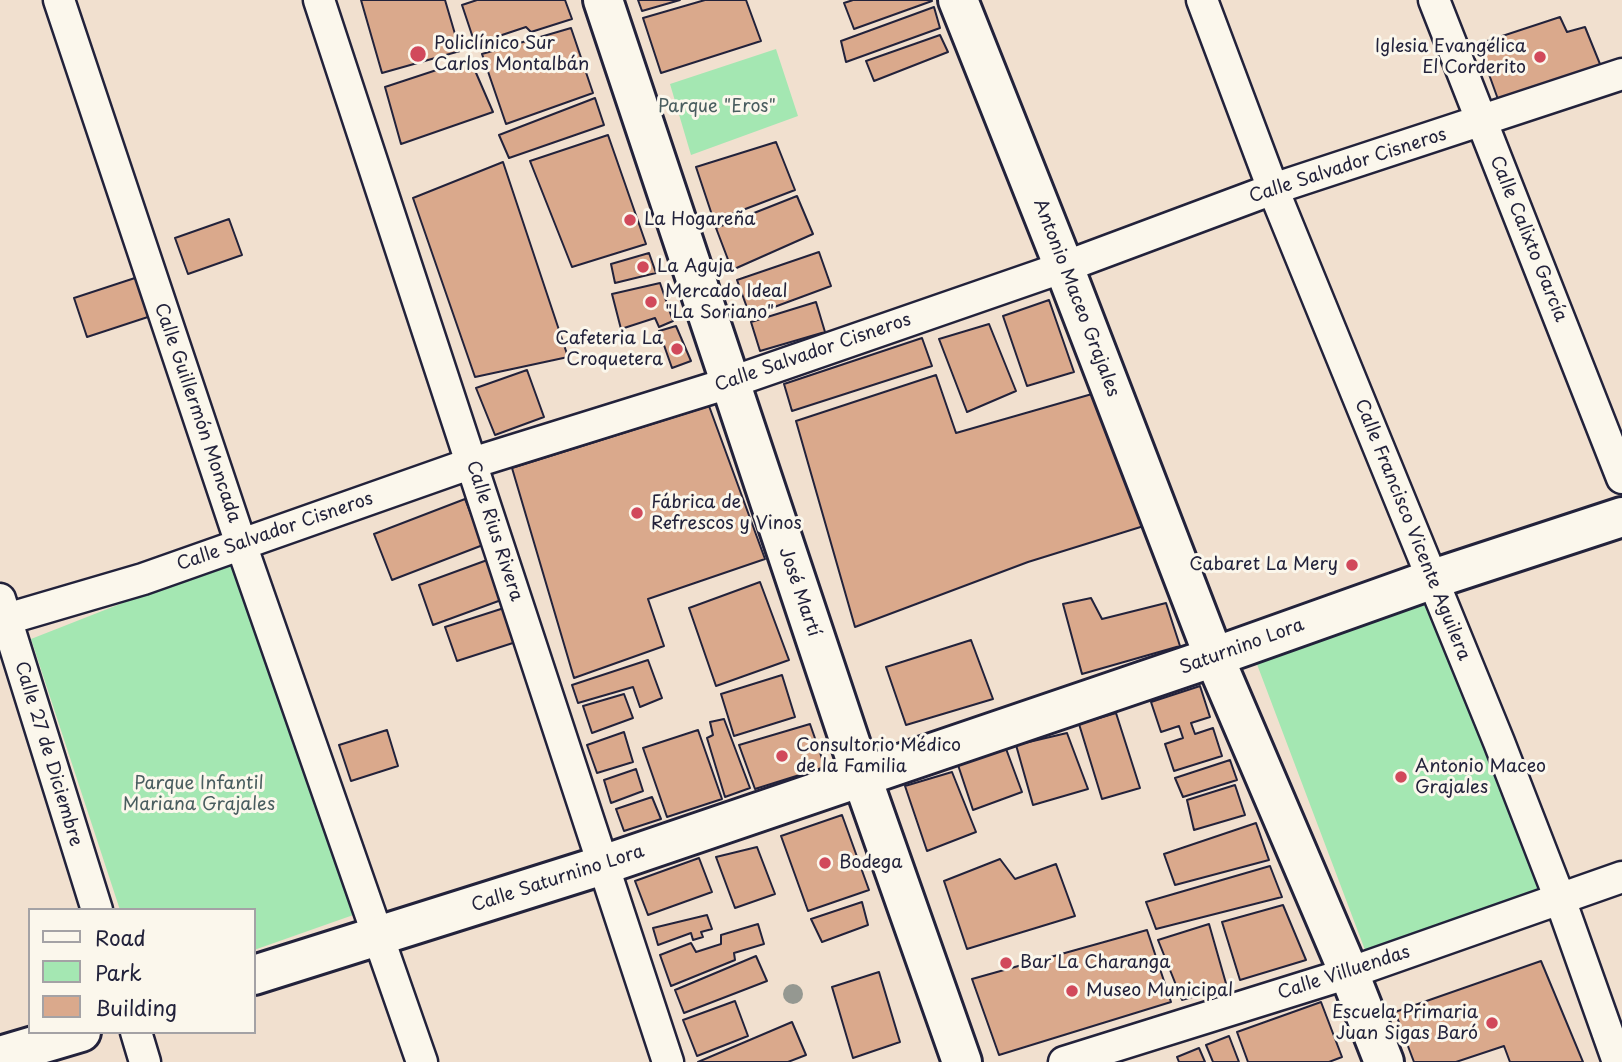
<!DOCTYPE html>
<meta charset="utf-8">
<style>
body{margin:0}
#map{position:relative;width:1622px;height:1062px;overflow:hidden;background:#f1e0cf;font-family:"Playpen Sans",sans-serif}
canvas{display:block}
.legend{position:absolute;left:28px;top:908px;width:228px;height:126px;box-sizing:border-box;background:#fbf7ec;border:2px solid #a4a2a5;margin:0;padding:9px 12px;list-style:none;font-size:21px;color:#22223b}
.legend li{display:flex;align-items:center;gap:14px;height:35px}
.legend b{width:35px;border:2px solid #a4a2a5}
</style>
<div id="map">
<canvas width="1622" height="1062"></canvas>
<ul class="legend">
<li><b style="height:9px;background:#fbf7ec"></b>Road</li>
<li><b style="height:19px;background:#a4e7b2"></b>Park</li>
<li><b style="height:19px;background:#daa98c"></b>Building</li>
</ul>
</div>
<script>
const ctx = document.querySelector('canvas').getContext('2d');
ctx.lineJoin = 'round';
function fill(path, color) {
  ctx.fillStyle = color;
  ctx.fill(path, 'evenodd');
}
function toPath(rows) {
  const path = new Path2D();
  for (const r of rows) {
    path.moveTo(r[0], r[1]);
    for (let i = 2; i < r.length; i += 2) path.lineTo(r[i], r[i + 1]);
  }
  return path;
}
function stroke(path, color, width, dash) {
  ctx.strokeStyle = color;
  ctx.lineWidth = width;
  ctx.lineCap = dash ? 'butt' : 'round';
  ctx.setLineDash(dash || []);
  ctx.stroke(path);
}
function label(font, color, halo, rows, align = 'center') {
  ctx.font = font + ' "Playpen Sans",sans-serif';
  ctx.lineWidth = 6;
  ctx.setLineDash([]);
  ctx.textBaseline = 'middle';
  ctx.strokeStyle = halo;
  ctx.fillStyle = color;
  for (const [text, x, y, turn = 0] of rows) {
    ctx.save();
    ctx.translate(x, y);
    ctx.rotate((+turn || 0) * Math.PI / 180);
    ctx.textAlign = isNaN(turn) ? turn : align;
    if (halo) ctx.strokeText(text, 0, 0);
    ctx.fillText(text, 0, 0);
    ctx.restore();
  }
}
const green = toPath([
 [776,49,798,116,691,155,670,84],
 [236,562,359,913,254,950,254,910,120,910,31,639,148,593],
 [1433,593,1543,888,1365,950,1255,659]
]);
const building = toPath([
 [361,0,445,0,460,51,382,73,361,0],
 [477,0,565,0,572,19,531,32,526,27,475,44,462,5,477,0],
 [638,0,680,0,642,11,638,0],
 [705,0,746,0,761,41,661,73,643,18,705,0],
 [853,0,931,0,932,1,854,29,844,3,853,0],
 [934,7,940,28,846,62,841,41,934,7],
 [1560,17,1567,32,1585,27,1602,69,1499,102,1478,44,1560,17],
 [571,28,593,93,506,124,482,54,571,28],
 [940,35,948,52,874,81,866,61,940,35],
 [470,59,493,112,401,144,385,87,470,59],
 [595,98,604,125,509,158,499,135,595,98],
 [608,135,646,244,572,267,530,161,608,135],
 [776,142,795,190,714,221,696,167,776,142],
 [503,162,568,357,475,377,413,198,503,162],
 [797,196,813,234,732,270,716,228,797,196],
 [229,219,242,255,188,274,175,238,229,219],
 [819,252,831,286,750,316,737,280,819,252],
 [649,253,656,273,615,283,611,264,649,253],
 [141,276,154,315,87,337,74,298,141,276],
 [660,283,673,321,659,327,655,318,621,329,612,294,660,283],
 [1049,300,1074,372,1027,386,1003,316,1049,300],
 [816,302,825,332,760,351,751,322,816,302],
 [989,324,1016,391,967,412,939,339,989,324],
 [676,326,691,361,672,368,659,331,676,326],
 [922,338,932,366,792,411,784,384,922,338],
 [527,370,544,417,495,435,476,388,527,370],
 [936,375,956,433,1099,392,1147,525,1028,562,855,627,796,421,936,375],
 [709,406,765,559,648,599,664,646,574,678,512,468,709,406],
 [465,499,483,545,392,580,374,534,465,499],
 [490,559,504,599,433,625,419,585,490,559],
 [760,582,789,660,716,686,689,608,760,582],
 [1091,598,1102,619,1166,603,1180,646,1082,674,1063,604,1091,598],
 [504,608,516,642,457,661,445,627,504,608],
 [971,640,993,699,906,725,886,667,971,640],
 [648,660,662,698,640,707,633,687,578,703,572,685,648,660],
 [782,675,795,717,734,736,721,694,782,675],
 [1200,686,1210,717,1191,723,1195,734,1213,728,1222,756,1174,771,1165,744,1183,738,1179,726,1161,732,1151,702,1200,686],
 [624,694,633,718,592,733,583,706,624,694],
 [1116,713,1140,788,1102,799,1079,724,1116,713],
 [724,719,750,788,725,797,707,738,713,735,710,722,724,719],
 [810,724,825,767,755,789,739,745,810,724],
 [387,730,398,766,351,781,339,745,387,730],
 [698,730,722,799,667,817,643,748,698,730],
 [624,732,633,762,597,773,587,745,624,732],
 [1067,733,1088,789,1033,805,1016,745,1067,733],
 [1005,746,1022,792,973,810,957,762,1005,746],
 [1230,760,1237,780,1183,797,1175,778,1230,760],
 [636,769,643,791,611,803,604,780,636,769],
 [952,772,976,832,927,851,905,786,952,772],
 [1235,785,1245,815,1194,830,1187,800,1235,785],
 [652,797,661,819,624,831,616,809,652,797],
 [842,815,869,890,808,911,781,836,842,815],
 [1256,823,1269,860,1175,885,1164,854,1256,823],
 [757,847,775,894,735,908,716,857,757,847],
 [699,858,712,892,648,915,635,881,699,858],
 [1000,859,1015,879,1056,864,1075,916,967,949,944,881,1000,859],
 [1270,866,1282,897,1156,929,1146,902,1270,866],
 [862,902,868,925,822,942,811,919,862,902],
 [1283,905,1306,960,1240,980,1222,922,1283,905],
 [707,915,712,929,701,932,703,937,693,940,691,933,658,945,653,928,707,915],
 [758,924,764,944,734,953,735,960,671,986,660,955,691,943,696,952,721,944,721,935,758,924],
 [1209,924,1227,987,1182,1000,1158,940,1209,924],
 [1147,930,1171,1002,999,1055,972,979,1147,930],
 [756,956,767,981,684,1013,675,990,756,956],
 [1541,961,1583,1062,1510,1062,1504,1046,1456,1062,1414,1062,1395,1012,1541,961],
 [879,972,900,1042,853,1058,832,987,879,972],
 [735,1001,748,1036,697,1056,683,1020,735,1001],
 [1321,1002,1342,1057,1329,1062,1248,1062,1237,1032,1321,1002],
 [792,1022,806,1055,788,1062,698,1062,792,1022],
 [1229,1036,1239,1062,1213,1062,1206,1045,1229,1036],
 [1199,1048,1205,1062,1179,1062,1177,1057,1199,1048]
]);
const street = toPath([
 [59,0,241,544,422,1062],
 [319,0,668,1062],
 [1202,0,1273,189,1499,742,1560,899,1618,1062],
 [1434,0,1622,478],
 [0,599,97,910],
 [0,621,143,579,472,463,729,383,1064,267,1273,189,1622,74],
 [136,1032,145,1062],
 [1064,1062,1349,973,1622,877]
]);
const secondary = toPath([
 [958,0,1064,267,1214,657,1349,973,1384,1062],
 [254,975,603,865,1214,657,1433,579,1622,517],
 [0,1056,81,1032]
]);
const primary = toPath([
 [603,0,862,778,962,1062]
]);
const trees = [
 [793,994]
];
const markers = [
 [418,54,9,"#d1495b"],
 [1540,57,7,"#d1495b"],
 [630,220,7,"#d1495b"],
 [643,267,7,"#d1495b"],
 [651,302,7,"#d1495b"],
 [677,349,7,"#d1495b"],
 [637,513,7,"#d1495b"],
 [1352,565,7,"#d1495b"],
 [782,756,7,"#d1495b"],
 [1401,777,7,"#d1495b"],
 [825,863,7,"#d1495b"],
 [1006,963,7,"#d1495b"],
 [1072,991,7,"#d1495b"],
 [1492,1023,7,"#d1495b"]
];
const poiNames = [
 ["Policlínico Sur",434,44],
 ["Carlos Montalbán",434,65],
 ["Iglesia Evangélica",1526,47,"right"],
 ["El Corderito",1526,68,"right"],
 ["La Hogareña",644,220],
 ["La Aguja",657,267],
 ["Mercado Ideal",665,292],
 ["\"La Soriano\"",665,313],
 ["Cafeteria La",663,339,"right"],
 ["Croquetera",663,360,"right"],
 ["Fábrica de",651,503],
 ["Refrescos y Vinos",651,524],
 ["Cabaret La Mery",1338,565,"right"],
 ["Consultorio Médico",796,746],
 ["de la Familia",796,767],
 ["Antonio Maceo",1415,767],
 ["Grajales",1415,788],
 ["Bodega",839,863],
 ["Bar La Charanga",1020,963],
 ["Museo Municipal",1086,991],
 ["Escuela Primaria",1478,1013,"right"],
 ["Juan Sigas Baró",1478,1034,"right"]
];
const parkNames = [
 ["Parque \"Eros\"",717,107],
 ["Parque Infantil",199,784],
 ["Mariana Grajales",199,805]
];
const streetNames = [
 ["Calle Salvador Cisneros",1348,166,-18],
 ["Calle Calixto García",1528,239,68],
 ["Antonio Maceo Grajales",1076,298,69],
 ["Calle Salvador Cisneros",813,353,-19],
 ["Calle Guillermón Moncada",197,413,71],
 ["Calle Francisco Vicente Aguilera",1412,530,68],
 ["Calle Rius Rivera",494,531,72],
 ["Calle Salvador Cisneros",275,532,-19],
 ["José Martí",799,592,71],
 ["Saturnino Lora",1242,647,-20],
 ["Calle 27 de Diciembre",48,754,73],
 ["Calle Saturnino Lora",558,879,-18],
 ["Calle Villuendas",1344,973,-18]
];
fill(green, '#a4e7b2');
fill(building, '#daa98c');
stroke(building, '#22223b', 2);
stroke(street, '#22223b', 35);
stroke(secondary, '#22223b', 44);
stroke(primary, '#22223b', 44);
stroke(street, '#fbf7ec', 30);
stroke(secondary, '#fbf7ec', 38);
stroke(primary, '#fbf7ec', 38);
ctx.fillStyle = '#959891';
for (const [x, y] of trees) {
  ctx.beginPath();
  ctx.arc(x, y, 10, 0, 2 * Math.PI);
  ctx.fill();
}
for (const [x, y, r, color] of markers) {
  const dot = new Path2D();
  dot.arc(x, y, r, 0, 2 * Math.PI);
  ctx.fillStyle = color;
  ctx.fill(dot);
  stroke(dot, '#fbf7ec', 2.5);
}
label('18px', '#22223b', '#fbf7ec', poiNames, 'left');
label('18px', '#495d5f', '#fbf7ec', parkNames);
label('18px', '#22223b', '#fbf7ec', streetNames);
</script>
